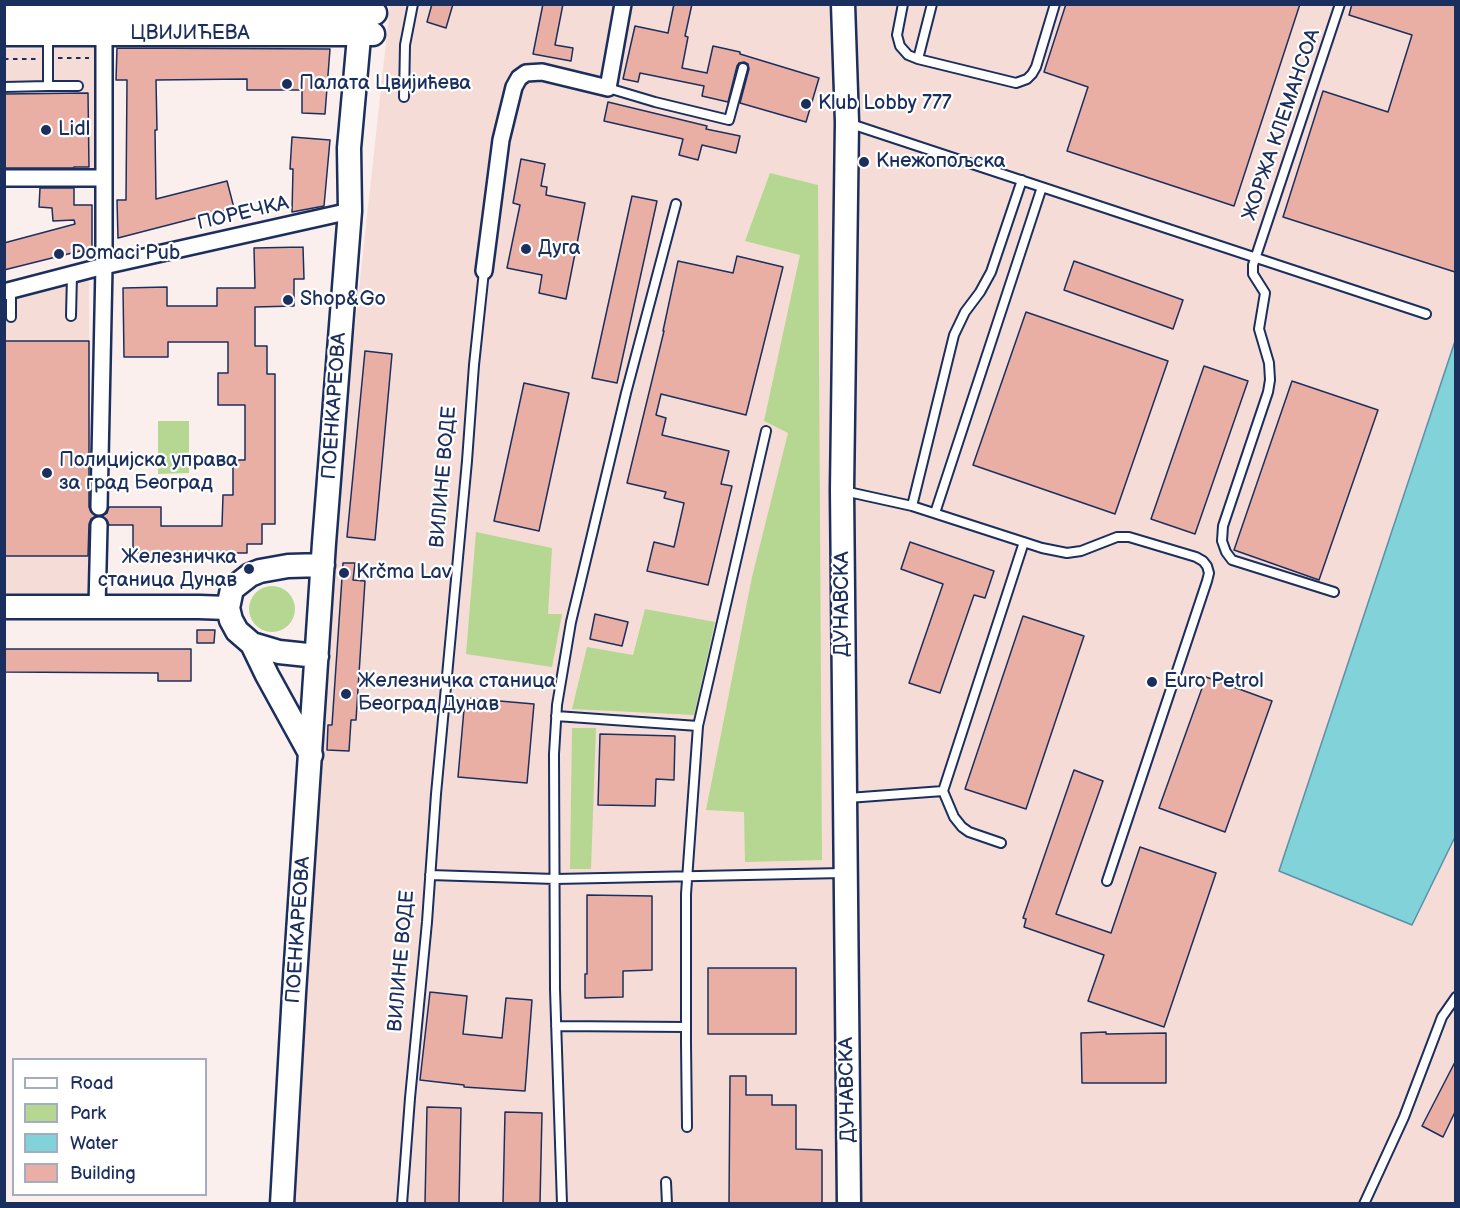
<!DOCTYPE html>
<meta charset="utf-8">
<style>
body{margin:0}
#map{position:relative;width:1460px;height:1208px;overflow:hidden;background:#fbefed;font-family:"Balsamiq Sans",sans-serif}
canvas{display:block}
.frame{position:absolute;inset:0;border:6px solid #1b2f5e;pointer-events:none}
.legend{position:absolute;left:12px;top:1058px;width:195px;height:138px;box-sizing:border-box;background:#fff;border:2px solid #a4acbf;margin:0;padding:8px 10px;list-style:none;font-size:18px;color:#1b2f5e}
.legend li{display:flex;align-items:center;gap:12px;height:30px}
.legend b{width:30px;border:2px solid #a4acbf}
</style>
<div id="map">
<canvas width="1460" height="1208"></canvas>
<div class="frame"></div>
<ul class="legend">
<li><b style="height:8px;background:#fff"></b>Road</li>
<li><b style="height:16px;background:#b5d791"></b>Park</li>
<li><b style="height:16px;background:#81d2d9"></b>Water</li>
<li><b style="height:16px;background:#e9afa4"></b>Building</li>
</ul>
</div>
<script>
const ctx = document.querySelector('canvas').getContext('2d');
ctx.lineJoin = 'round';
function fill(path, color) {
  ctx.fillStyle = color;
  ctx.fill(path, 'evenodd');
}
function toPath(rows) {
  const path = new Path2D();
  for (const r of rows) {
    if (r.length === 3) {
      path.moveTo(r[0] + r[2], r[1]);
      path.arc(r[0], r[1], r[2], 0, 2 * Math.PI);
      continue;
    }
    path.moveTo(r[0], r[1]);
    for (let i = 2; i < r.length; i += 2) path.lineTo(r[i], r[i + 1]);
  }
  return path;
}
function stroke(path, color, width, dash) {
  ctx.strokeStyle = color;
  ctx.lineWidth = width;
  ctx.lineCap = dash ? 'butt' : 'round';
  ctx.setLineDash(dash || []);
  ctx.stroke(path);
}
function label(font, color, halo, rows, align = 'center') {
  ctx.font = font + ' "Balsamiq Sans",sans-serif';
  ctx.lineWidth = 4.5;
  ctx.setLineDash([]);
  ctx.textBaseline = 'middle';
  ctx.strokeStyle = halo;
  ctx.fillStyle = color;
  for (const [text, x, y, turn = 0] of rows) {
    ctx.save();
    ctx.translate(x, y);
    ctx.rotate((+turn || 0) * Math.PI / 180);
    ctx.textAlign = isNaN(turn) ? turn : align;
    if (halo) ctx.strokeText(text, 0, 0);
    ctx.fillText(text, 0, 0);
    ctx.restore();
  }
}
const built = toPath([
 [390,5,1455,5,1455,1203,291,1204,328,574],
 [96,47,96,173,5,174,4,49],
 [89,279,90,596,5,595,4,299]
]);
const green = toPath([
 [770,173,818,185,822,860,745,862,744,812,706,810,752,577,788,433,764,421,800,255,745,241],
 [158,421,189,421,189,473,158,474],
 [476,532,552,548,548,614,562,614,552,667,466,654],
 [272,609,23],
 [645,609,715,622,694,715,572,709,587,647,633,655],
 [572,728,596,728,591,869,570,869]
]);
const water = toPath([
 [1455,341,1455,837,1412,925,1279,871,1455,341]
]);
const building = toPath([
 [432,4,453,4,446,28,427,22,432,4],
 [543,4,563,4,555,45,573,48,571,61,533,54,543,4],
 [674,4,692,4,685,36,688,37,682,68,707,73,713,46,740,52,740,54,819,78,806,122,740,103,749,69,748,64,744,62,739,63,737,66,728,102,702,96,704,86,640,73,638,82,623,79,635,26,668,33,674,4],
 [1066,4,1300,4,1234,206,1067,151,1088,87,1044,72,1066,4],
 [1352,4,1455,4,1455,272,1283,217,1323,91,1388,112,1412,35,1349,15,1352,4],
 [117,48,330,49,325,114,302,113,302,90,247,90,247,79,156,80,157,130,155,130,156,199,227,181,234,208,118,238,117,200,126,200,127,80,116,80,117,48],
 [88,93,89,167,74,167,74,168,4,168,4,94,88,93],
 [608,102,707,126,706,129,740,136,736,153,702,145,698,160,679,155,683,139,604,121,608,102],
 [292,137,330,140,324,206,292,212,293,169,290,169,292,137],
 [521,159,545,164,541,186,547,187,546,195,585,203,566,299,539,293,542,275,507,268,520,205,513,203,521,159],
 [40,188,74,188,74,205,92,205,92,248,4,270,4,243,75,224,74,220,53,221,52,208,39,207,40,188],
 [632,196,657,201,617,383,592,378,632,196],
 [303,247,304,279,294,279,294,306,255,307,255,346,267,346,267,374,275,374,275,524,262,524,262,544,247,544,247,553,133,553,133,525,109,525,107,520,102,516,107,513,109,507,161,507,161,526,222,526,223,495,233,495,233,460,245,460,245,405,218,405,218,373,228,373,228,342,168,342,168,357,124,357,123,288,167,287,167,306,217,306,217,288,255,288,254,248,303,247],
 [737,256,783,267,746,415,661,394,656,415,666,418,662,435,729,451,721,484,732,486,708,585,647,571,654,542,674,547,684,503,664,498,666,492,627,483,664,331,663,331,678,261,733,273,737,256],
 [1074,261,1183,300,1173,329,1064,290,1074,261],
 [1026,312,1168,361,1115,514,973,465,1026,312],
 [4,341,89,341,89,507,91,512,96,516,91,519,89,524,88,556,5,556,4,341],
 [365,351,392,354,375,540,347,537,365,351],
 [1204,366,1248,381,1195,534,1151,519,1204,366],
 [1292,381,1378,410,1319,580,1234,550,1292,381],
 [524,383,569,393,539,531,494,521,524,383],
 [910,542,994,571,985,598,974,595,940,693,909,683,943,584,901,569,910,542],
 [343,563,355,563,353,580,365,581,356,720,351,720,349,751,327,750,328,725,332,725,343,563],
 [595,614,628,622,622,646,590,639,595,614],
 [1023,616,1084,636,1026,809,965,789,1023,616],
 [197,630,215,630,214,643,197,643,197,630],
 [4,649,191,649,191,681,158,681,158,673,4,672,4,649],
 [1206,677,1272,701,1225,832,1159,808,1206,677],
 [465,698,534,704,527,783,458,777,465,698],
 [600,734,675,736,674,780,656,779,655,806,598,805,600,734],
 [1074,770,1103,781,1056,914,1111,933,1140,847,1216,873,1164,1027,1088,1001,1104,955,1024,927,1026,919,1023,918,1074,770],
 [587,895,652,896,652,970,623,971,623,997,585,998,585,974,587,974,587,895],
 [708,968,796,968,796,1034,708,1034,708,968],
 [430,992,467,996,463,1034,502,1038,506,998,532,1000,525,1091,464,1087,464,1085,420,1080,430,992],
 [1106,1032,1106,1034,1166,1033,1166,1083,1082,1083,1081,1033,1106,1032],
 [1455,1062,1455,1112,1443,1137,1422,1126,1455,1062],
 [730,1076,746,1076,746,1095,772,1095,772,1105,796,1105,796,1149,822,1150,822,1203,729,1203,730,1076],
 [427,1107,461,1108,459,1203,425,1203,427,1107],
 [505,1112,542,1113,540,1203,503,1203,505,1112]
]);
const path = toPath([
 [58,58,89,58],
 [4,59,38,59]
]);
const lane = toPath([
 [903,4,897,35,900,46,908,55,918,59,1016,83,1027,79,1032,74,1036,67,1055,4],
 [918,59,932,4],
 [48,86,78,86],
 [4,87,48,86,48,35],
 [608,88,655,102,729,120,743,68],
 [404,97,405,45,413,4],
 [851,124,1426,314],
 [11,290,11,317],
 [71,316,72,275],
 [844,491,912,506,1042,548,1067,553,1081,551,1117,537,1129,537,1196,557,1203,561,1207,566,1209,573,1207,581,1107,881],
 [912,506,954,335,965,312,980,292,991,272,1022,180],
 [935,513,1042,187],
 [1334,592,1232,560,1226,552,1222,541,1223,526,1268,392,1270,380,1269,363,1259,329,1265,293,1253,274,1253,265,1340,4],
 [556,716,698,726],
 [943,791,1024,542],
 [943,791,954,817,962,827,969,832,1001,843],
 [848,798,943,791],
 [430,875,555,879,843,873],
 [556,1026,686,1027],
 [687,1127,686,1043,686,894,698,726,766,431],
 [666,1182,667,1204],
 [402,1204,410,1098,427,922,436,794,467,461,474,365,484,271],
 [562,1204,555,989,554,754,557,705,571,622,626,393,676,204],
 [1364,1204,1404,1117,1442,1017,1456,997]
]);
const street = toPath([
 [4,178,104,178],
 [484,271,501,140,514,87,519,78,526,73,542,72,608,88,623,4],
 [4,292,104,266,350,211],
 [99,507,104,266,104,27],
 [97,607,99,525]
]);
const secondary = toPath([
 [843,4,847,122,842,490,849,1204],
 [4,15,120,12,375,13],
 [4,34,373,34],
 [4,607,199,607,228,608],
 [252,644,267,675,311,755],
 [317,656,279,652,252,644,237,631,231,620,228,608,232,589,250,575,260,571,288,566,323,565],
 [282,1204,294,993,324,543,350,211,349,148,362,4]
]);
const markers = [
 [287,84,6,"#1b2f5e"],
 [806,104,6,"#1b2f5e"],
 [46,130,6,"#1b2f5e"],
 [864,162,6,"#1b2f5e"],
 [526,249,6,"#1b2f5e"],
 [59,254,6,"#1b2f5e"],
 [288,300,6,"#1b2f5e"],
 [47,473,6,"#1b2f5e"],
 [249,569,6,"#1b2f5e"],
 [344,573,6,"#1b2f5e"],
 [1152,682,6,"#1b2f5e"],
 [346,694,6,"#1b2f5e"]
];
const streetNames = [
 ["ЦВИЈИЋЕВА",190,34],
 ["ЖОРЖА КЛЕМАНСОА",1282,125,-71],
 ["ПОРЕЧКА",243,214,-13],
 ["ПОЕНКАРЕОВА",335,406,-86],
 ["ВИЛИНЕ ВОДЕ",444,477,-85],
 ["ДУНАВСКА",843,604,-90],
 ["ПОЕНКАРЕОВА",299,930,-86],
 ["ВИЛИНЕ ВОДЕ",402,961,-85],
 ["ДУНАВСКА",848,1090,-91]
];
const poiNames = [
 ["Палата Цвијићева",299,84],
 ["Klub Lobby 777",818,104],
 ["Lidl",58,130],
 ["Кнежопољска",876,162],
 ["Дуга",538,249],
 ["Domaci Pub",71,254],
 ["Shop&Go",300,300],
 ["Полицијска управа",59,461],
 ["за град Београд",59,484],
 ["Железничка",237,558,"right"],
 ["станица Дунав",237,581,"right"],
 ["Krčma Lav",356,573],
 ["Железничка станица",358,682],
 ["Београд Дунав",358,705],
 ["Euro Petrol",1164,682]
];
fill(built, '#f6dcd7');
fill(green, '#b5d791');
fill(water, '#81d2d9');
stroke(water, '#5891a8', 1.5);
fill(building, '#e9afa4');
stroke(building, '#1b2f5e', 1.5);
stroke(lane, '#1b2f5e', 12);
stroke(street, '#1b2f5e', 20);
stroke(secondary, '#1b2f5e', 27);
stroke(path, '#1b2f5e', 2, [4.5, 4.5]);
stroke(lane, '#fff', 8);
stroke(street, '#fff', 15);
stroke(secondary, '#fff', 22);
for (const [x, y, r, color] of markers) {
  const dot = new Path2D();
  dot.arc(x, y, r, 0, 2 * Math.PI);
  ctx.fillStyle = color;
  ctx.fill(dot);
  stroke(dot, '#fff', 2);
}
label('20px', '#1b2f5e', '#fff', streetNames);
label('20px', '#1b2f5e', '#fff', poiNames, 'left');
</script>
